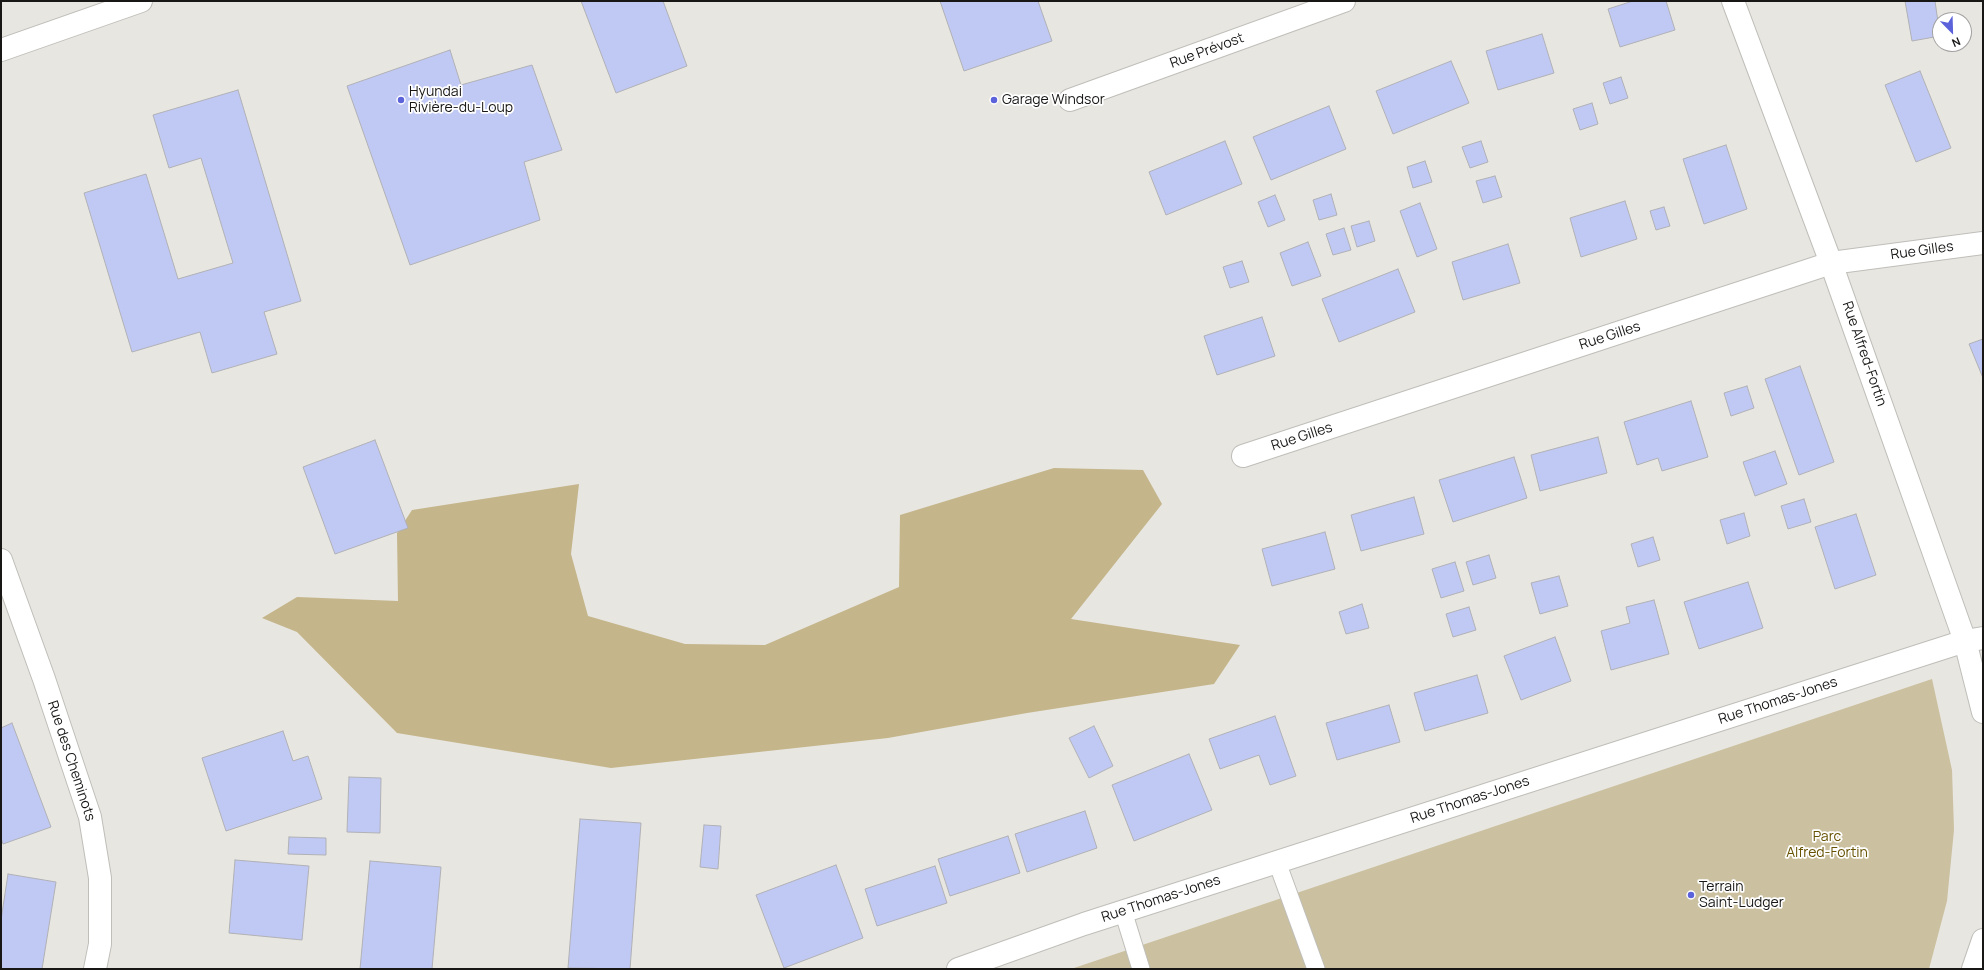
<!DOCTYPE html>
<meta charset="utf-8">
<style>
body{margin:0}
#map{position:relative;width:1984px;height:970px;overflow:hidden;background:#e8e6e1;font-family:Manrope,sans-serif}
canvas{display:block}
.frame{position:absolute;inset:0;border:2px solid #181716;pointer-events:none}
.north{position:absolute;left:1932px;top:12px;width:40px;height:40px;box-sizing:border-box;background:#fff;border:1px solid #a3a2a2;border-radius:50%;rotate:157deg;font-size:11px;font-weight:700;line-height:16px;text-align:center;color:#181716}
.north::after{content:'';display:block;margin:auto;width:14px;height:18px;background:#5b62da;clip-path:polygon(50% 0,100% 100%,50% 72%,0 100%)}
</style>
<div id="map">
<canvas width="1984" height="970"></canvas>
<div class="frame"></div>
<div class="north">N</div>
</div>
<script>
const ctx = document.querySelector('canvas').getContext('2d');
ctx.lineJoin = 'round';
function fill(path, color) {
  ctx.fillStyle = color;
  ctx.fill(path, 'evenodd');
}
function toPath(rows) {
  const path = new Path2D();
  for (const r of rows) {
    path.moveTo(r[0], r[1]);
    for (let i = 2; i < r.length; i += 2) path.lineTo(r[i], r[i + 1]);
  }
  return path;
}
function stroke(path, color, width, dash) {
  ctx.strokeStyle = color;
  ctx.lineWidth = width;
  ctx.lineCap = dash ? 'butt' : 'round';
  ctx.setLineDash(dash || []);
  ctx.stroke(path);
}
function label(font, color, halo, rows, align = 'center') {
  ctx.font = font + ' Manrope,sans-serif';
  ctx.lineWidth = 3.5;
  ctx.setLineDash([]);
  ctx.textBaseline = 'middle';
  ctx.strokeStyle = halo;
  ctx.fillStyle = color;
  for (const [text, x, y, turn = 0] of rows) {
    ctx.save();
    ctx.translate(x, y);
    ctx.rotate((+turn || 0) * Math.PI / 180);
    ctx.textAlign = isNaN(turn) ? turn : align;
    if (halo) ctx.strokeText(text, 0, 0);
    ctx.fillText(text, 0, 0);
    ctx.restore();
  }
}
const green = toPath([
 [1932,679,1952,770,1954,830,1947,901,1929,969,1071,969]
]);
const forest = toPath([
 [1054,468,1143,470,1162,504,1071,619,1240,645,1214,684,1027,713,888,738,611,768,397,733,297,632,262,618,297,597,398,601,397,533,412,510,579,484,571,554,588,616,685,644,765,645,899,587,900,515]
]);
const building = toPath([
 [581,1,663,1,687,66,616,93,581,1],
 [940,1,1038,1,1052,41,964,71,940,1],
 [1633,1,1666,1,1675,30,1620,47,1608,9,1633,1],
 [1905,1,1935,1,1940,36,1912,41,1905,1],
 [1542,34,1554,73,1498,90,1486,51,1542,34],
 [450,50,461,85,532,65,562,150,524,162,540,220,410,265,347,86,450,50],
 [1451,61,1469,103,1393,134,1376,91,1451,61],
 [1920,71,1951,148,1916,162,1885,85,1920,71],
 [1621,77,1628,98,1610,104,1603,83,1621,77],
 [238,90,301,301,264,312,277,354,212,373,200,332,132,352,84,193,146,174,178,279,233,263,201,158,169,168,153,115,238,90],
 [1592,103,1598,124,1580,130,1573,109,1592,103],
 [1329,106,1346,149,1271,180,1253,137,1329,106],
 [1225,141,1242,184,1166,215,1149,172,1225,141],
 [1481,141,1488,162,1470,168,1462,147,1481,141],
 [1726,145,1747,209,1704,224,1683,159,1726,145],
 [1425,161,1432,182,1413,188,1407,167,1425,161],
 [1495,176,1502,197,1483,203,1476,181,1495,176],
 [1331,194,1337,215,1319,220,1313,200,1331,194],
 [1275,195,1285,220,1268,227,1258,202,1275,195],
 [1625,201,1637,239,1581,257,1570,218,1625,201],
 [1420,203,1437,249,1417,257,1400,211,1420,203],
 [1664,207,1670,226,1656,230,1650,211,1664,207],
 [1369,221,1375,241,1357,247,1351,226,1369,221],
 [1344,228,1351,250,1333,255,1326,234,1344,228],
 [1308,242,1321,276,1292,286,1280,253,1308,242],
 [1508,244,1520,283,1463,300,1452,262,1508,244],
 [1242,261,1249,282,1230,288,1223,267,1242,261],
 [1398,269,1415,312,1339,342,1322,299,1398,269],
 [1262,317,1275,356,1217,375,1204,336,1262,317],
 [1983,339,1983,378,1969,344,1983,339],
 [1800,366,1834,462,1799,475,1765,379,1800,366],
 [1747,386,1754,408,1731,416,1724,393,1747,386],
 [1691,401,1708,457,1662,471,1658,458,1637,465,1624,422,1691,401],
 [1598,437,1607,473,1540,491,1531,455,1598,437],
 [375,440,408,528,335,554,303,467,375,440],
 [1775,451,1787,484,1755,496,1743,462,1775,451],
 [1514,457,1527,498,1453,522,1439,480,1514,457],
 [1414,497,1424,534,1361,551,1351,515,1414,497],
 [1804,499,1811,522,1788,529,1781,506,1804,499],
 [1744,513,1750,536,1727,544,1720,520,1744,513],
 [1856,514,1876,575,1835,589,1815,527,1856,514],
 [1325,532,1335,569,1272,586,1262,549,1325,532],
 [1653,537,1660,560,1638,567,1631,544,1653,537],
 [1489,555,1496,578,1473,585,1466,562,1489,555],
 [1455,562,1464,591,1441,598,1432,569,1455,562],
 [1559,576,1568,606,1540,614,1531,583,1559,576],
 [1748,582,1763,628,1699,649,1684,602,1748,582],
 [1654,600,1669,654,1611,670,1601,631,1630,623,1626,607,1654,600],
 [1362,604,1369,628,1346,634,1339,612,1362,604],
 [1469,607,1476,630,1453,637,1446,614,1469,607],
 [1555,637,1571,681,1521,700,1504,656,1555,637],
 [1477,675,1488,713,1425,731,1414,693,1477,675],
 [1389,705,1400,742,1337,760,1326,723,1389,705],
 [1275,716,1296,776,1270,785,1259,755,1220,769,1209,739,1275,716],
 [12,723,51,827,3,844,1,838,1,728,12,723],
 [1094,726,1113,766,1089,778,1069,738,1094,726],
 [283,731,293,761,308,756,322,799,226,831,202,758,283,731],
 [1189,754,1212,810,1134,841,1112,785,1189,754],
 [349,777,381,778,380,833,347,832,349,777],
 [1085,811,1097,848,1027,872,1015,834,1085,811],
 [580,819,641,823,630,969,568,968,580,819],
 [704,825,721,826,718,869,700,867,704,825],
 [1008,836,1020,873,950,896,938,859,1008,836],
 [289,837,326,838,326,855,288,854,289,837],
 [235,860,309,866,302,940,229,933,235,860],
 [370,861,441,867,432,969,360,969,370,861],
 [836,865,863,938,784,968,756,895,836,865],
 [935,866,947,903,877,926,865,889,935,866],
 [8,874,56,882,42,969,1,969,1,920,8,874]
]);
const service = toPath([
 [1277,862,1316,969],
 [1123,911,1141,969]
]);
const minor = toPath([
 [1070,100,1344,1],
 [1243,456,1831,263,1983,243],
 [1,560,44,679,90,817,100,878,100,944,95,969],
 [958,969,1084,924,1965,641,1983,638]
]);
const tertiary = toPath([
 [1733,1,1831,263,1965,641,1983,712],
 [1973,969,1983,940]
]);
const secondary = toPath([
 [1,50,141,1]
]);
const markers = [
 [401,100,4,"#5b62da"],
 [994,100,4,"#5b62da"],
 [1691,895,4,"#5b62da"]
];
const streetNames = [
 ["Rue Prévost",1207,51,-20],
 ["Rue Gilles",1922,251,-8],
 ["Rue Gilles",1610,336,-18],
 ["Rue Alfred-Fortin",1864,354,71],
 ["Rue Gilles",1302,437,-18],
 ["Rue Thomas-Jones",1778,701,-18],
 ["Rue des Cheminots",71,761,72],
 ["Rue Thomas-Jones",1470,800,-18],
 ["Rue Thomas-Jones",1161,899,-18]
];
const poiNames = [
 ["Hyundai",409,92],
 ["Rivière-du-Loup",409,108],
 ["Garage Windsor",1002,100],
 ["Terrain",1699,887],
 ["Saint-Ludger",1699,903]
];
const parkNames = [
 ["Parc",1827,837],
 ["Alfred-Fortin",1827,853]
];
fill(green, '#cbc09f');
fill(forest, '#c4b58a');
fill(building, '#c0c8f4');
stroke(building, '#b0b1b6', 1);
stroke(service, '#bfbeb9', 19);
stroke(minor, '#bfbeb9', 24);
stroke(tertiary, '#bfbeb9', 24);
stroke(secondary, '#bfbeb9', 24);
stroke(service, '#fff', 17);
stroke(minor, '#fff', 22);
stroke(tertiary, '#fff', 22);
stroke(secondary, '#fff', 22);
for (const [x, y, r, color] of markers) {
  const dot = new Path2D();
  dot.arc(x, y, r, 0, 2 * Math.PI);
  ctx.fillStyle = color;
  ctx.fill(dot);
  stroke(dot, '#fff', 1.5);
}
label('14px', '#181716', '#fff', streetNames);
label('14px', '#181716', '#fff', poiNames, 'left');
label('14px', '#665100', '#fff', parkNames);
</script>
